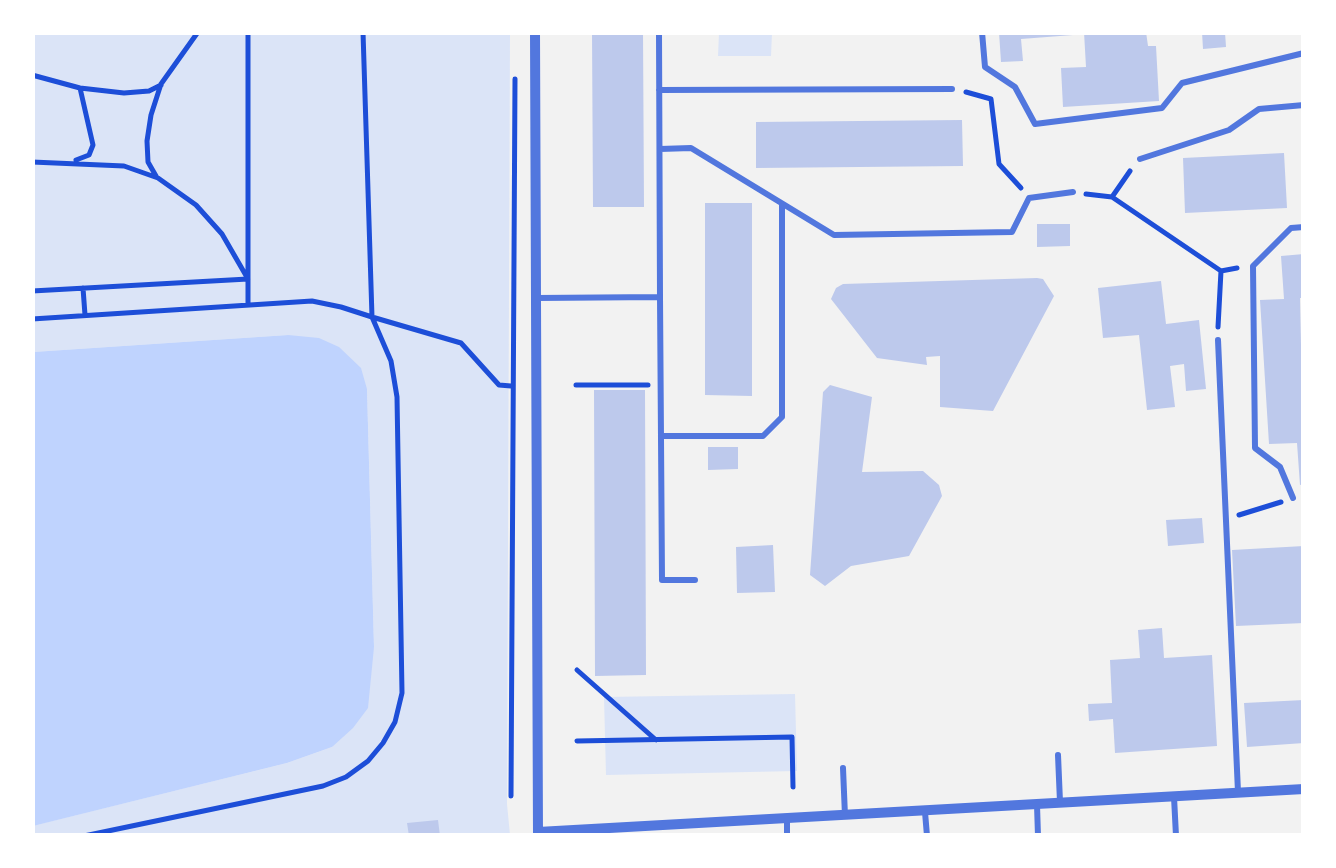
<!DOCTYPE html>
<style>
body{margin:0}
#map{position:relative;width:1336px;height:868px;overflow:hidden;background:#f2f2f2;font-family:Montserrat,sans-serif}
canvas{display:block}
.frame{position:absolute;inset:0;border:35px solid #fff;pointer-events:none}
</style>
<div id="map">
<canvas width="1336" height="868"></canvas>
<div class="frame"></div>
</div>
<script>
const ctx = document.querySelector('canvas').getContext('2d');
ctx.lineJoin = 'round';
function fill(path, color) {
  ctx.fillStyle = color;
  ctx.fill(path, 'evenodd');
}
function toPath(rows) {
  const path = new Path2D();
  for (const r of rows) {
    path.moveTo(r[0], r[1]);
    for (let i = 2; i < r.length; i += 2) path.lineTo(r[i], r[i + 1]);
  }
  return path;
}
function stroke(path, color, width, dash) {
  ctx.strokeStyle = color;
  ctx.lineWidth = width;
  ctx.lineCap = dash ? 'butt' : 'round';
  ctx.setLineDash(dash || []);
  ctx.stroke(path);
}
const green = toPath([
 [33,33,510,33,507,804,510,835,33,836,32,826,287,763,332,747,374,647,367,389,288,335,33,352],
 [719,33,772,33,771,56,718,56],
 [795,694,797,771,606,775,604,697]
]);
const water = toPath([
 [288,335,319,338,339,347,361,368,367,389,374,647,368,708,353,728,332,747,287,763,33,826,33,352]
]);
const building = toPath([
 [592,32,643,32,644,207,593,207],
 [999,32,1073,32,1073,35,1021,39,1023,61,1001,62],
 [1084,32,1146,32,1148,46,1156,46,1159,101,1063,107,1061,68,1086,67],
 [1202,32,1225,32,1226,47,1203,49],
 [962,120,963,166,756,168,756,122],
 [1284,153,1287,208,1185,213,1183,158],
 [705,203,752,203,752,396,705,395],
 [1037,224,1070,224,1070,246,1037,247],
 [1304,254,1304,298,1300,298,1304,484,1300,485,1297,443,1269,444,1260,300,1284,299,1281,256],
 [1037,278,1043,279,1054,296,993,411,940,407,940,356,926,357,927,365,877,358,831,299,836,288,843,284],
 [1161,281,1166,324,1199,320,1206,389,1186,391,1184,364,1170,366,1175,407,1147,410,1139,335,1103,338,1098,288],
 [830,385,872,397,862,472,923,471,939,485,942,496,909,556,851,566,825,586,810,575,823,392],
 [594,390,645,390,646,675,595,676],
 [708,447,738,447,738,469,708,470],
 [1202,518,1204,543,1168,546,1166,520],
 [773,545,775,592,737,593,736,547],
 [1304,546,1304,623,1236,626,1232,550],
 [1162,628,1164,658,1212,655,1217,746,1115,753,1113,719,1089,721,1088,704,1112,703,1110,660,1140,658,1138,630],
 [1304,700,1304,743,1247,747,1244,703],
 [438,820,440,836,409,836,407,823]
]);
const path = toPath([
 [363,32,372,317,461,343,499,385,511,386],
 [32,75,80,88,124,93,149,91,161,85],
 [966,92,991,99,999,164,1021,188],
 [76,160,89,155,93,145,80,88],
 [32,162,124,166,158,178,196,205,222,234,248,279,32,291],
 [156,176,148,162,147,141,151,115,161,84,198,32],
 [1086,194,1112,197,1221,271,1237,268],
 [1112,197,1130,171],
 [83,288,85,315],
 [248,304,248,32],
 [32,319,312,301,341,307,372,317,391,361,397,397,402,693,395,722,383,743,368,761,346,777,323,786,84,836],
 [1218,327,1221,271],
 [576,385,648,385],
 [1239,515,1281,502],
 [577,670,656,740],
 [577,741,792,737,793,787],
 [511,796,515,79]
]);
const service = toPath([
 [659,32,660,297],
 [982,32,985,67,1015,87,1035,124,1162,108,1182,83,1304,53],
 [659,90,952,89],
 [660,149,691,148,834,235,1012,232,1029,198,1073,192],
 [1140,159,1229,130,1259,109,1304,105],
 [537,298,660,297,662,580,695,580],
 [1218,340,1238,792],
 [661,436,763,436,782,417,782,205],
 [1293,498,1280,467,1255,448,1253,266,1291,228,1304,227],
 [1058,755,1060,802],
 [843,768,845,816],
 [1174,797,1176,836],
 [1037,805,1038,836],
 [925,812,927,836],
 [787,819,787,836]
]);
const minor = toPath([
 [535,32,538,836],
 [538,832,1304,789]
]);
fill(green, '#dbe4f7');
fill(water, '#bfd3fe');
fill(building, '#bdc9ec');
stroke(path, '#1d4ed8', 5);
stroke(service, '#5277de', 6);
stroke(minor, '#5277de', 10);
</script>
